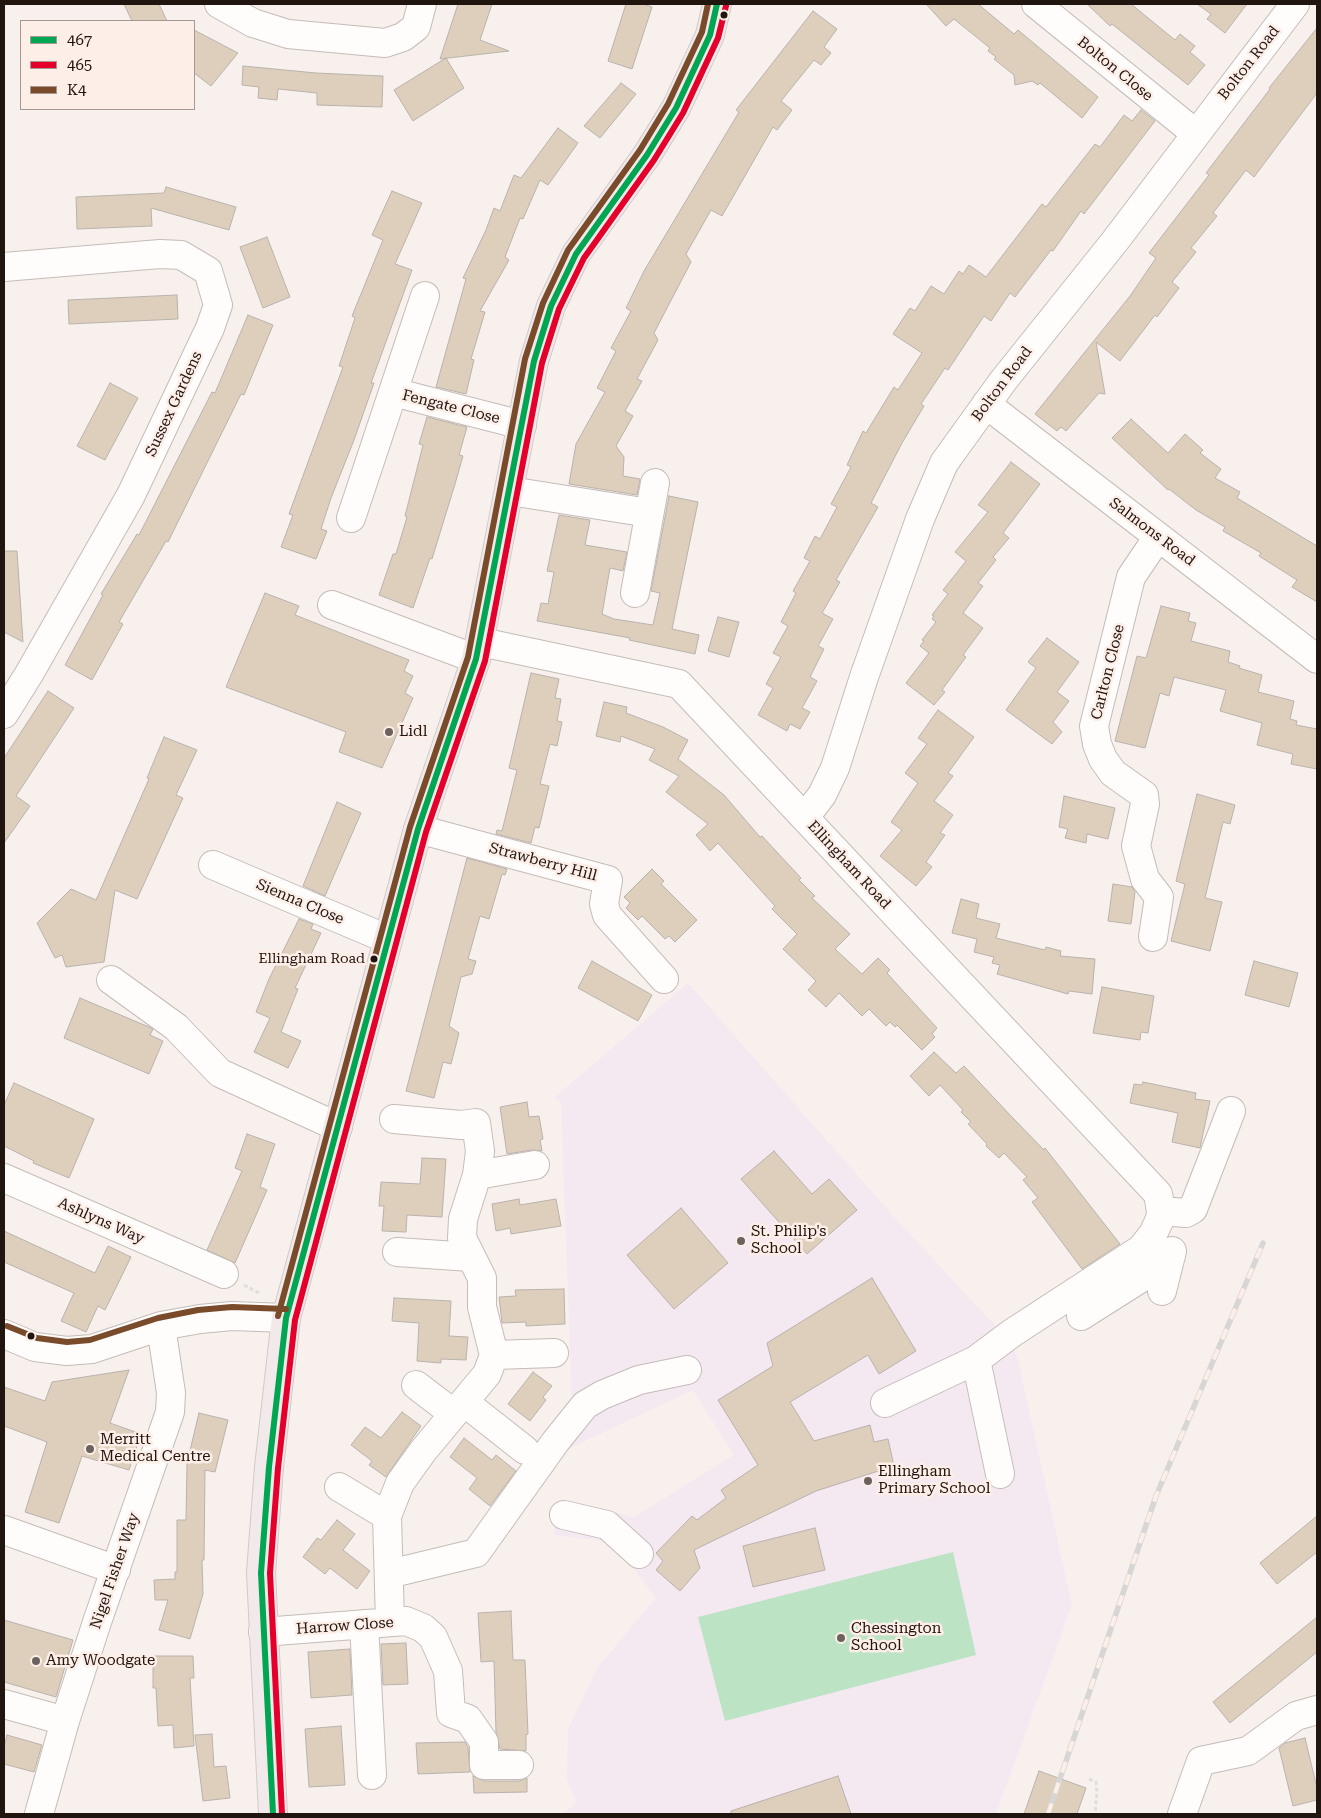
<!DOCTYPE html>
<style>
body{margin:0}
#map{position:relative;width:1321px;height:1818px;overflow:hidden;background:#f8f0ed;font-family:"Roboto Serif",serif}
canvas{display:block}
.frame{position:absolute;inset:0;border:5px solid #211510;pointer-events:none}
.legend{position:absolute;left:20px;top:20px;width:175px;height:90px;box-sizing:border-box;background:#fdeee8;border:1px solid #a59792;margin:0;padding:6px 9px;list-style:none;font-size:15px;color:#211510}
.legend li{display:flex;align-items:center;gap:10px;height:25px}
.legend b{width:25px;border:1px solid #a59792}
</style>
<div id="map">
<canvas width="1321" height="1818"></canvas>
<div class="frame"></div>
<ul class="legend">
<li><b style="height:6px;background:#00a651"></b>467</li>
<li><b style="height:6px;background:#e4002b"></b>465</li>
<li><b style="height:6px;background:#7a4b2a"></b>K4</li>
</ul>
</div>
<script>
const ctx = document.querySelector('canvas').getContext('2d');
ctx.lineJoin = 'round';
function fill(path, color) {
  ctx.fillStyle = color;
  ctx.fill(path, 'evenodd');
}
function toPath(rows) {
  const path = new Path2D();
  for (const r of rows) {
    path.moveTo(r[0], r[1]);
    for (let i = 2; i < r.length; i += 2) path.lineTo(r[i], r[i + 1]);
  }
  return path;
}
function stroke(path, color, width, dash) {
  ctx.strokeStyle = color;
  ctx.lineWidth = width;
  ctx.lineCap = dash ? 'butt' : 'round';
  ctx.setLineDash(dash || []);
  ctx.stroke(path);
}
function label(font, color, halo, rows, align = 'center') {
  ctx.font = font + ' "Roboto Serif",serif';
  ctx.lineWidth = 5;
  ctx.setLineDash([]);
  ctx.textBaseline = 'middle';
  ctx.strokeStyle = halo;
  ctx.fillStyle = color;
  for (const [text, x, y, turn = 0] of rows) {
    ctx.save();
    ctx.translate(x, y);
    ctx.rotate((+turn || 0) * Math.PI / 180);
    ctx.textAlign = isNaN(turn) ? turn : align;
    if (halo) ctx.strokeText(text, 0, 0);
    ctx.fillText(text, 0, 0);
    ctx.restore();
  }
}
const education = toPath([
 [688,983,896,1219,1000,1331,1017,1356,1072,1605,996,1814,565,1814,565,1812,576,1803,567,1779,568,1730,597,1668,656,1598,614,1542,554,1535,560,1500,634,1517,734,1455,693,1390,568,1449,549,1426,572,1404,561,1102,554,1098]
]);
const green = toPath([
 [953,1552,976,1655,725,1721,698,1617]
]);
const building = toPath([
 [124,4,159,4,167,21,132,21,124,4],
 [458,4,492,4,480,40,509,51,440,59,458,4],
 [626,4,643,4,652,7,632,69,608,61,626,4],
 [926,4,978,4,1014,34,1018,30,1098,97,1082,118,1040,83,1038,85,1032,81,1015,85,1014,75,994,59,996,57,988,51,990,48,954,19,946,26,926,4],
 [1087,4,1131,4,1175,40,1180,34,1195,46,1190,52,1205,65,1188,85,1112,24,1110,26,1087,4],
 [1197,4,1247,4,1225,33,1207,19,1211,14,1197,4],
 [813,11,837,29,824,47,831,53,821,65,814,60,781,101,792,110,777,130,773,127,722,216,711,210,686,254,691,262,654,333,658,340,637,379,642,381,625,411,633,416,616,446,624,457,623,476,640,479,637,495,569,484,576,444,605,392,597,388,616,351,611,348,631,311,626,308,644,271,739,112,736,110,813,11],
 [1317,28,1317,93,1254,177,1246,170,1213,213,1217,216,1191,248,1196,252,1172,282,1179,288,1157,317,1155,315,1120,361,1096,342,1105,394,1099,393,1066,431,1061,427,1057,431,1035,414,1130,296,1156,258,1149,253,1209,175,1206,173,1270,89,1269,88,1317,28],
 [194,30,238,53,211,86,194,73,194,30],
 [446,58,464,88,413,121,394,90,446,58],
 [243,66,316,73,383,76,382,107,317,105,317,93,278,89,277,100,258,98,259,87,242,85,243,66],
 [621,83,636,94,600,138,584,126,621,83],
 [1141,110,1155,121,1084,214,1081,211,1053,251,1051,250,1015,297,1010,293,991,321,984,316,948,370,945,368,921,404,924,406,902,443,871,503,878,507,836,580,840,582,822,613,833,619,818,646,824,649,810,677,817,681,802,708,810,712,800,729,790,724,787,731,758,715,773,688,766,684,781,657,773,653,788,626,781,622,796,593,793,591,810,561,804,558,815,536,820,539,837,507,831,504,851,467,847,465,863,431,866,433,894,387,898,390,922,353,893,334,910,308,915,311,931,286,944,294,959,271,963,274,969,265,986,277,1042,204,1046,207,1095,144,1100,147,1124,115,1132,121,1141,110],
 [558,128,578,143,548,185,540,180,523,219,520,218,505,257,509,260,480,311,485,312,471,359,474,360,466,394,436,387,466,279,463,278,486,230,494,208,500,211,514,175,521,178,558,128],
 [166,187,236,207,229,230,151,208,152,226,77,229,76,197,164,193,166,187],
 [392,191,422,203,395,264,412,270,371,383,374,383,354,440,331,498,321,529,327,531,316,559,281,547,293,515,289,514,343,367,339,366,355,318,352,316,383,240,372,235,392,191],
 [267,237,290,297,263,308,240,247,267,237],
 [177,295,178,319,69,324,68,300,177,295],
 [248,315,273,325,244,395,241,394,168,542,166,541,119,622,123,624,92,680,65,665,103,595,101,594,137,534,139,535,212,392,215,393,248,315],
 [110,383,138,398,105,460,77,446,110,383],
 [427,417,467,427,459,455,463,456,455,484,432,559,430,558,413,608,379,595,393,554,396,554,407,517,405,516,423,445,419,444,427,417],
 [1131,419,1168,453,1185,434,1203,450,1200,453,1221,469,1215,478,1240,492,1237,498,1317,546,1317,602,1292,587,1297,580,1259,556,1261,553,1223,531,1225,527,1196,510,1169,489,1168,490,1112,438,1131,419],
 [1011,462,1040,484,1003,533,1009,538,993,557,996,560,978,583,983,586,963,613,983,628,963,655,966,657,942,690,945,692,934,705,906,683,929,653,920,646,924,641,922,640,936,622,932,619,934,616,932,615,948,594,943,590,966,561,955,552,988,512,978,505,1011,462],
 [669,496,698,502,672,629,699,635,695,654,629,640,630,638,537,621,541,603,548,604,554,572,547,571,559,515,590,520,585,545,627,552,623,571,610,568,602,614,614,619,653,625,660,593,651,591,669,496],
 [4,551,17,551,23,642,4,632,4,551],
 [265,593,299,606,295,615,409,660,404,671,413,676,405,693,413,698,382,768,339,752,346,732,226,687,265,593],
 [1161,606,1190,613,1188,621,1196,623,1191,641,1230,651,1228,662,1240,666,1239,668,1262,675,1258,692,1294,701,1290,719,1297,721,1296,725,1317,729,1317,769,1291,764,1293,754,1257,745,1262,723,1220,711,1226,690,1174,677,1169,696,1160,693,1145,748,1115,741,1137,656,1146,658,1161,606],
 [718,617,739,622,729,657,708,651,718,617],
 [1047,638,1079,662,1057,692,1069,701,1053,722,1062,732,1052,744,1006,710,1036,668,1028,662,1047,638],
 [531,673,559,679,555,698,561,699,557,721,562,722,557,746,550,744,540,784,549,786,539,828,535,827,531,843,496,834,497,830,502,831,517,770,509,768,531,673],
 [48,691,74,708,16,796,30,806,4,843,4,758,48,691],
 [604,702,627,707,626,713,663,727,688,740,678,759,724,795,760,837,762,836,801,878,799,880,815,896,812,898,850,934,835,949,862,974,878,958,890,970,887,973,895,982,937,1028,932,1034,935,1037,922,1050,897,1025,895,1027,890,1022,886,1026,869,1009,862,1016,839,993,826,1007,808,990,816,981,783,949,797,934,772,909,775,906,718,843,710,851,696,835,708,824,666,792,679,776,649,760,655,749,621,736,620,742,596,736,604,702],
 [938,710,974,737,948,773,953,776,934,801,953,815,940,833,945,835,926,862,932,867,916,886,880,856,902,830,891,822,918,783,905,773,927,744,918,738,938,710],
 [164,737,197,750,176,795,183,798,137,899,115,890,104,962,66,967,62,955,55,958,37,923,71,889,96,900,149,779,147,778,164,737],
 [1197,794,1235,805,1230,824,1223,822,1205,898,1222,902,1210,951,1171,941,1185,884,1176,881,1197,794],
 [1064,796,1115,808,1108,839,1087,834,1086,843,1065,838,1068,829,1059,827,1064,796],
 [337,802,361,813,325,896,303,886,337,802],
 [467,858,507,869,505,875,502,874,489,919,480,916,468,959,476,961,472,974,461,977,449,1026,459,1033,451,1064,443,1062,434,1098,406,1091,467,858],
 [652,869,664,881,661,884,697,920,675,942,669,936,665,939,642,916,638,920,626,908,630,903,624,897,652,869],
 [1113,884,1132,887,1135,892,1131,924,1108,921,1113,884],
 [961,899,979,904,976,918,1000,924,996,938,1045,950,1046,947,1061,951,1060,956,1095,959,1092,994,1069,991,1068,994,997,974,1000,965,992,963,994,957,974,952,977,939,952,933,961,899],
 [299,919,313,924,311,929,321,933,295,988,298,989,281,1032,301,1041,288,1068,254,1052,270,1018,256,1012,269,979,299,919],
 [592,961,652,995,638,1021,578,988,592,961],
 [1254,961,1298,973,1289,1007,1245,995,1254,961],
 [1102,987,1154,996,1148,1033,1141,1032,1140,1040,1093,1033,1102,987],
 [80,998,149,1027,153,1029,150,1035,163,1041,149,1074,64,1038,80,998],
 [934,1052,956,1073,964,1066,1011,1116,1044,1150,1045,1148,1120,1244,1082,1269,1032,1202,1038,1198,1023,1180,1027,1177,1004,1153,999,1158,986,1146,987,1144,968,1124,971,1122,961,1112,963,1110,940,1085,929,1096,910,1076,934,1052],
 [1143,1082,1196,1093,1195,1099,1210,1101,1200,1148,1172,1142,1178,1113,1130,1103,1134,1084,1142,1085,1143,1082],
 [14,1083,94,1119,69,1178,33,1163,34,1161,4,1146,4,1105,14,1083],
 [527,1102,529,1117,539,1116,543,1139,540,1140,542,1151,532,1150,507,1154,500,1107,527,1102],
 [247,1134,275,1144,260,1187,267,1190,235,1263,207,1250,242,1171,235,1168,247,1134],
 [774,1151,812,1194,829,1179,857,1210,807,1254,741,1179,774,1151],
 [422,1158,446,1159,442,1217,407,1215,406,1232,382,1231,384,1206,379,1206,381,1182,420,1184,422,1158],
 [519,1199,520,1205,556,1199,561,1226,511,1234,510,1228,496,1231,492,1204,519,1199],
 [681,1208,728,1263,674,1309,627,1255,681,1208],
 [4,1231,95,1273,108,1246,131,1257,105,1310,98,1306,86,1332,61,1321,74,1293,4,1262,4,1231],
 [872,1278,916,1351,879,1374,868,1355,790,1402,814,1441,870,1425,874,1442,888,1439,894,1466,816,1491,694,1550,700,1568,680,1591,656,1570,663,1561,656,1553,692,1516,697,1520,726,1498,721,1490,758,1465,718,1400,773,1366,767,1343,872,1278],
 [564,1289,565,1324,526,1326,526,1322,502,1323,499,1297,516,1296,515,1290,564,1289],
 [394,1298,451,1301,449,1336,468,1337,466,1360,441,1359,441,1363,417,1361,419,1323,392,1321,394,1298],
 [129,1370,110,1423,141,1434,129,1470,82,1456,59,1523,25,1512,47,1442,4,1426,4,1387,45,1401,52,1382,129,1370],
 [533,1372,552,1386,543,1397,546,1400,530,1421,508,1404,533,1372],
 [402,1412,421,1426,386,1477,369,1465,372,1461,351,1445,365,1427,381,1438,402,1412],
 [199,1413,228,1420,215,1472,205,1470,204,1560,202,1560,203,1594,190,1639,159,1630,168,1600,155,1600,154,1580,175,1579,175,1572,177,1572,177,1520,186,1520,187,1463,199,1413],
 [464,1438,492,1460,496,1455,516,1471,490,1506,469,1489,477,1478,450,1457,464,1438],
 [1317,1516,1317,1552,1277,1584,1260,1563,1317,1516],
 [337,1520,355,1534,343,1550,370,1571,357,1589,330,1568,325,1574,303,1557,317,1538,321,1540,337,1520],
 [815,1528,825,1570,753,1587,743,1546,815,1528],
 [511,1611,513,1660,525,1660,528,1734,526,1735,526,1751,500,1749,496,1732,494,1661,481,1662,478,1613,511,1611],
 [1317,1617,1317,1652,1230,1723,1213,1702,1317,1617],
 [4,1620,73,1640,56,1697,4,1682,4,1620],
 [406,1643,408,1684,383,1685,381,1644,406,1643],
 [350,1649,352,1695,311,1698,308,1652,350,1649],
 [153,1656,193,1656,194,1678,190,1678,194,1746,174,1748,173,1725,158,1726,156,1688,153,1688,153,1656],
 [341,1726,345,1785,309,1787,305,1729,341,1726],
 [212,1734,214,1767,226,1766,230,1798,203,1801,195,1735,212,1734],
 [7,1735,42,1745,34,1772,4,1764,4,1747,7,1735],
 [1305,1738,1317,1788,1317,1800,1293,1806,1279,1748,1285,1743,1305,1738],
 [465,1742,468,1747,470,1772,418,1774,416,1743,465,1742],
 [1039,1771,1086,1788,1077,1814,1024,1814,1039,1771],
 [473,1776,484,1781,519,1781,527,1778,527,1792,474,1793,473,1776],
 [838,1776,851,1814,731,1814,731,1811,838,1776]
]);
const path = toPath([
 [244,1285,259,1293],
 [1089,1779,1096,1782,1097,1792,1095,1814]
]);
const minor = toPath([
 [219,4,253,23,288,34,385,43,403,37,416,27,422,4],
 [1036,4,1195,133],
 [4,267,160,254,181,255,208,271,218,305,210,328,131,495,29,674,4,714],
 [393,392,425,296],
 [986,404,1317,659],
 [510,491,649,513],
 [351,518,393,392,522,425],
 [635,593,655,483],
 [332,605,476,659],
 [481,642,679,684,1158,1194,1161,1211,1160,1219,1153,1234,1141,1249,1012,1333,976,1360,1000,1474],
 [805,817,822,795,835,768,864,677,920,519,944,463,1003,381,1115,241,1295,4],
 [418,829,608,880,604,904,607,915,664,979],
 [213,865,387,939],
 [1153,937,1159,897,1145,879,1136,846,1145,804,1144,795,1113,773,1103,759,1097,744,1094,726,1131,577,1158,537],
 [111,980,176,1027,220,1073,338,1127],
 [477,1175,535,1165],
 [4,1178,224,1274],
 [1161,1211,1186,1213,1193,1209,1231,1111],
 [397,1252,471,1257],
 [1162,1291,1172,1251],
 [1081,1316,1149,1273,1171,1256],
 [4,1334,35,1347,67,1351,92,1349,161,1326,200,1319,232,1316,286,1318],
 [494,1355,554,1353],
 [416,1385,454,1414],
 [464,1402,525,1450],
 [885,1403,976,1360],
 [339,1487,387,1516],
 [564,1515,607,1525,639,1554],
 [4,1530,116,1570],
 [389,1574,476,1553,556,1441,585,1405,602,1395,639,1380,687,1370],
 [390,1622,387,1516,400,1483,423,1451,487,1374,494,1355,482,1307,482,1278,462,1238,463,1219,477,1175,480,1151,476,1123,461,1125,394,1119],
 [364,1624,372,1775],
 [263,1632,406,1621,423,1628,433,1637,448,1671,451,1713,468,1719,484,1742,484,1765,519,1765],
 [4,1704,65,1721],
 [39,1814,65,1721,97,1622,170,1412,171,1393,161,1326],
 [1182,1814,1201,1761,1248,1751,1296,1716,1317,1710]
]);
const highway = toPath([
 [273,1814,261,1573,269,1467,286,1318,418,829,476,659,534,361,551,306,576,254,647,155,676,108,710,35,717,4]
]);
const rail = toPath([
 [1048,1814,1156,1496,1263,1243]
]);
const bus1 = toPath([
 [273,1814,261,1573,269,1467,286,1318,418,829,476,659,534,361,551,306,576,254,647,155,676,108,710,35,717,4]
]);
const bus2 = toPath([
 [282,1814,270,1573,278,1468,295,1320,426,832,485,661,542,363,559,309,584,258,654,160,683,113,718,38,726,6]
]);
const bus3 = toPath([
 [278,1316,410,827,468,657,525,359,543,303,568,250,640,150,668,104,702,32,708,4],
 [7,1326,37,1338,67,1342,90,1340,158,1318,198,1310,232,1307,286,1309]
]);
const markers = [
 [724,15,4.5,"#211510"],
 [389,732,5,"#6c625d"],
 [374,959,4.5,"#211510"],
 [741,1241,5,"#6c625d"],
 [31,1336,4.5,"#211510"],
 [90,1449,5,"#6c625d"],
 [868,1481,5,"#6c625d"],
 [841,1638,5,"#6c625d"],
 [36,1661,5,"#6c625d"]
];
const busNames = [
 ["Ellingham Road",365,959]
];
const streetNames = [
 ["Bolton Road",1249,63,-52],
 ["Bolton Close",1115,69,39],
 ["Bolton Road",1002,384,-53],
 ["Sussex Gardens",174,404,-65],
 ["Fengate Close",451,407,14],
 ["Salmons Road",1152,532,37],
 ["Carlton Close",1108,672,-76],
 ["Strawberry Hill",543,862,15],
 ["Ellingham Road",849,865,47],
 ["Sienna Close",300,902,23],
 ["Ashlyns Way",101,1221,24],
 ["Nigel Fisher Way",115,1571,-71],
 ["Harrow Close",345,1626,-4]
];
const poiNames = [
 ["Lidl",399,732],
 ["St. Philip's",751,1232],
 ["School",751,1249],
 ["Merritt",100,1440],
 ["Medical Centre",100,1457],
 ["Ellingham",878,1472],
 ["Primary School",878,1489],
 ["Chessington",851,1629],
 ["School",851,1646],
 ["Amy Woodgate",46,1661]
];
fill(education, '#f4e8f1');
fill(green, '#bde3c5');
fill(building, '#decfbd');
stroke(building, '#b9b2ac', 1);
stroke(minor, '#c5bcb8', 30);
stroke(highway, '#d0cbc9', 30);
stroke(path, '#e0dddc', 3, [4, 2.5]);
stroke(minor, '#fefdfc', 28);
stroke(highway, '#f2e9ea', 28);
stroke(rail, '#d8d6d4', 5.5);
stroke(rail, '#fdeee8', 4, [11]);
stroke(bus1, '#00a651', 6);
stroke(bus2, '#e4002b', 6);
stroke(bus3, '#7a4b2a', 6);
for (const [x, y, r, color] of markers) {
  const dot = new Path2D();
  dot.arc(x, y, r, 0, 2 * Math.PI);
  ctx.fillStyle = color;
  ctx.fill(dot);
  stroke(dot, '#fdeee8', 2);
}
label('14px', '#211510', '#fdeee8', busNames, 'right');
label('15px', '#211510', '#fdeee8', streetNames);
label('15px', '#211510', '#fdeee8', poiNames, 'left');
</script>
